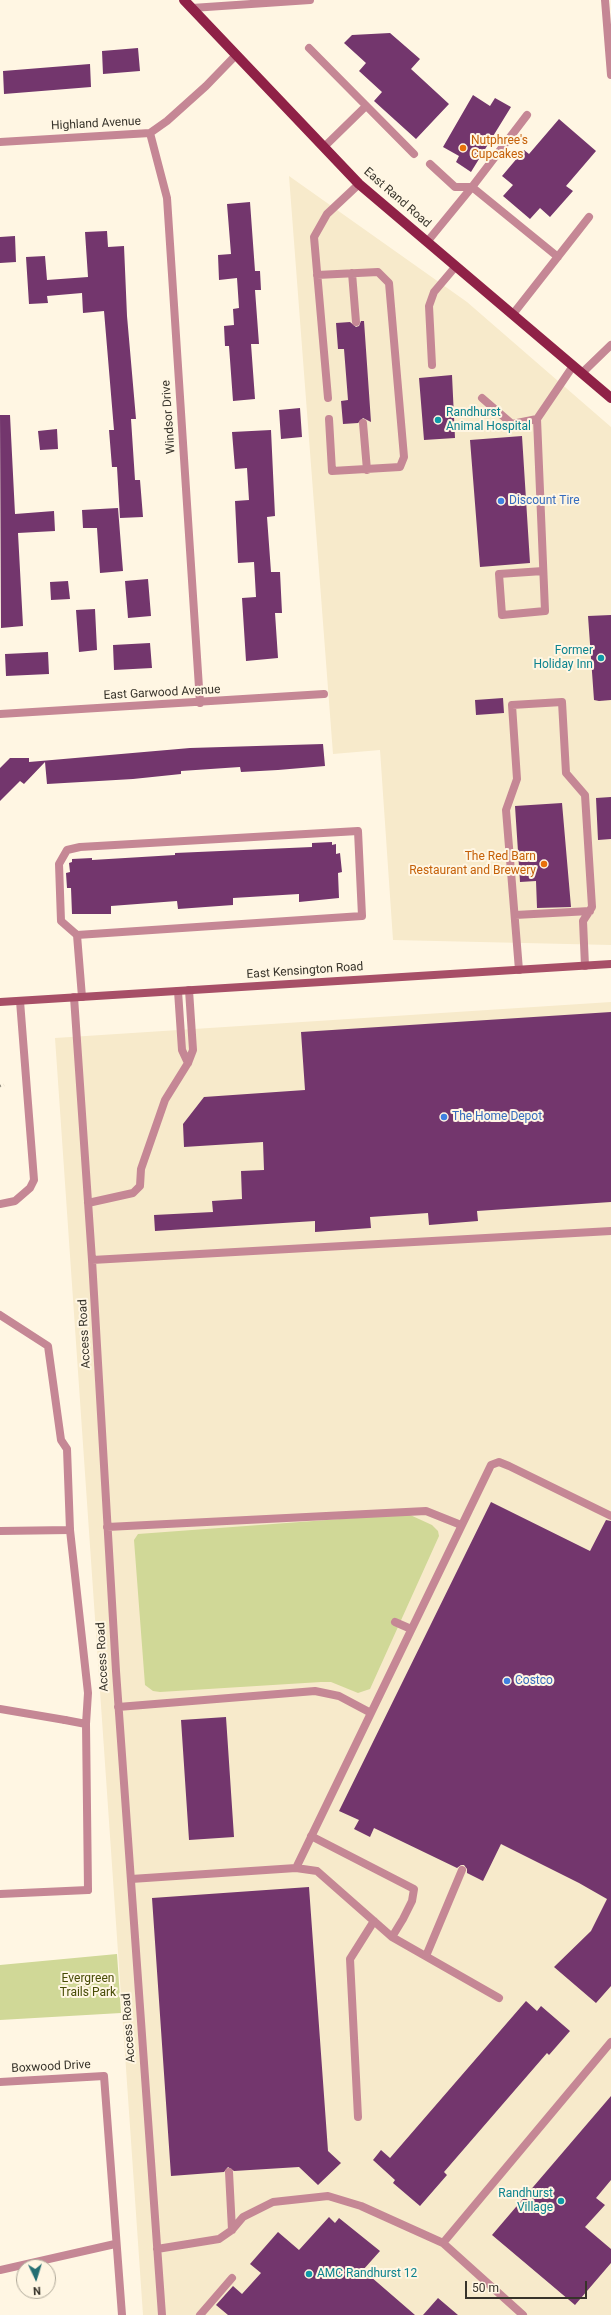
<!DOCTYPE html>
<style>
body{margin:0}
#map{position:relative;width:611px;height:2315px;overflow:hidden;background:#fff6e3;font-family:Roboto,sans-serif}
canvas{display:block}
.north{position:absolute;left:16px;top:2259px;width:40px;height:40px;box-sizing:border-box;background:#fff6e3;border:1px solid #afa899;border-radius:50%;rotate:176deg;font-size:11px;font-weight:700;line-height:16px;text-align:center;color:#37332a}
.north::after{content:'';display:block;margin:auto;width:14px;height:18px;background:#246f73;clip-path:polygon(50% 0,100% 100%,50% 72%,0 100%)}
.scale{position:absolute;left:465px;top:2281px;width:122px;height:18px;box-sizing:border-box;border:2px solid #37332a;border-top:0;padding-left:5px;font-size:12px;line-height:14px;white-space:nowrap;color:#37332a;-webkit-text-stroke:3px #fff6e3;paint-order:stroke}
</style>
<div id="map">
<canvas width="611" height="2315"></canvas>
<div class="north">N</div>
<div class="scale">50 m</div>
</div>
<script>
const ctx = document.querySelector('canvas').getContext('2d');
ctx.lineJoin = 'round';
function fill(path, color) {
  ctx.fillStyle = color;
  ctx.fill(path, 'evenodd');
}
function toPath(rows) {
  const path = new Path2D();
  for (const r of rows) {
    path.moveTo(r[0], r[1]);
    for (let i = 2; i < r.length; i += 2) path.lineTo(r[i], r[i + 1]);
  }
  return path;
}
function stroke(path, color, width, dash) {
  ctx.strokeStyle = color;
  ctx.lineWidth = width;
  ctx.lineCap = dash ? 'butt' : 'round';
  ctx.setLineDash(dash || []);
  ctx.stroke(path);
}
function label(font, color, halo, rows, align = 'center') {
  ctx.font = font + ' Roboto,sans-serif';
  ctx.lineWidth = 4;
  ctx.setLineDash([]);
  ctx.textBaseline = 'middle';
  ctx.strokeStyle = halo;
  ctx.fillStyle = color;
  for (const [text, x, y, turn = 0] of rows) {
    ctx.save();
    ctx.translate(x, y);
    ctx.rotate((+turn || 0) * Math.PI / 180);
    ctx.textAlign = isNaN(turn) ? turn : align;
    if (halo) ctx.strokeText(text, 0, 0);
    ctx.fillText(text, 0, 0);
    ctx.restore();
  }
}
const built = toPath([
 [289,176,467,302,611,427,611,945,393,940,380,750,333,754],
 [611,1002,611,2315,143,2315,55,1038]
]);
const green = toPath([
 [408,1514,432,1525,438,1531,439,1536,370,1689,358,1693,331,1682,321,1682,160,1692,153,1691,145,1685,134,1540,138,1534],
 [117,1954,121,2013,0,2020,0,1965]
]);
const building = toPath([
 [390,33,420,59,411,69,449,104,416,139,374,101,382,92,359,71,366,63,344,43,352,35],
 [138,48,140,71,103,74,102,51],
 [90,64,91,87,4,94,3,71],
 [473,95,490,106,495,98,511,107,471,172,456,162,459,156,443,147],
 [559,119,596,151,566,186,573,191,550,217,540,208,530,219,503,196,513,185,502,176,524,150,529,154],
 [250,202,255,271,260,271,261,290,255,290,259,344,251,344,255,399,233,401,229,346,225,346,224,326,234,325,233,309,239,308,237,278,219,280,218,255,231,254,227,204],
 [107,231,108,247,124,246,127,316,136,419,131,419,135,480,140,480,143,517,120,518,117,467,112,467,109,430,114,430,104,311,83,313,82,293,47,296,48,303,29,304,26,257,45,256,47,280,88,277,85,232],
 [15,236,16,262,0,263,0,237],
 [361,321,364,321,371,422,363,418,358,423,343,424,341,401,348,400,344,349,338,349,336,323,350,322,356,327,359,326],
 [452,375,455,438,424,440,419,378],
 [300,408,302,437,281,439,279,410],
 [0,415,10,415,15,514,54,511,55,531,18,533,23,626,1,628],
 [57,429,58,449,40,450,38,431],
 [271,430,275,516,267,517,271,572,280,572,282,613,275,613,278,658,246,661,242,598,256,597,254,562,238,563,235,501,249,500,247,468,235,469,232,432],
 [522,436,530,563,480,567,470,440],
 [118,508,123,571,100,573,97,528,83,528,82,510],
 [148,579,151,616,128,618,125,581],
 [68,581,70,599,51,600,50,582],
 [95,609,97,650,79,652,76,610],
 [611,615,611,700,599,701,594,700,588,616],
 [150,643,152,668,114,670,113,645],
 [48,652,49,674,6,676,5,654],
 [503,698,504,713,476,715,475,700],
 [323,744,325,766,278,770,241,772,240,767,181,771,181,774,133,779,47,784,45,762,24,784,20,781,0,801,0,768,10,758,29,758,29,762,190,748],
 [611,797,611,839,598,840,596,798],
 [562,803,571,907,537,908,536,881,520,882,515,806],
 [332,842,332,845,336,844,336,854,340,853,342,872,338,873,339,898,299,902,299,894,233,898,233,905,178,909,177,901,111,906,111,914,72,914,71,888,67,888,66,873,70,872,69,863,72,862,72,859,92,858,92,860,175,855,175,853,312,847,312,843],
 [611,1012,611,1202,477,1211,478,1221,429,1225,428,1213,370,1217,371,1228,315,1232,315,1221,155,1231,154,1215,213,1212,212,1201,242,1199,241,1171,264,1170,263,1142,184,1147,183,1124,204,1097,305,1090,301,1032],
 [491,1502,590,1551,606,1520,611,1521,611,1986,596,2003,554,1967,591,1931,607,1899,579,1883,501,1844,483,1881,467,1873,467,1869,464,1865,461,1865,457,1868,374,1828,370,1837,354,1829,359,1820,339,1811],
 [226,1717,234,1837,189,1840,181,1720],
 [309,1887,328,2151,341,2163,318,2185,299,2167,234,2171,228,2167,224,2172,171,2176,152,1898],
 [526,2001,537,2011,541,2006,570,2031,549,2055,547,2053,444,2172,447,2175,420,2206,393,2183,395,2180,373,2160,381,2150,390,2158],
 [611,2096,611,2180,596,2198,605,2205,585,2227,611,2249,611,2263,575,2305,492,2235],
 [329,2217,335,2223,339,2218,380,2251,363,2270,415,2315,228,2315,216,2305,233,2286,242,2294,261,2273,250,2264,278,2232,299,2250],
 [438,2298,458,2315,423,2315]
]);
const path = toPath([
 [0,1086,4,1085]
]);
const service = toPath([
 [605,0,611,75],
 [309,48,414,154],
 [527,115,472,187,558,257],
 [324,147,366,106],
 [430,164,455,187,472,187],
 [427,242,472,187],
 [352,273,356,322],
 [317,275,378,272,389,283,404,457,400,467,332,471,329,419],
 [513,314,589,217],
 [432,365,429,306,434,292,456,266],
 [582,373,611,345],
 [328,398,314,237,327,214,359,184],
 [482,398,512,424,537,419],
 [363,423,367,470],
 [543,571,499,574,502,615,545,611,537,419,573,366],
 [515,915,590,911],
 [77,935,362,916,358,831,80,847,67,850,59,864,61,921,77,935,82,997],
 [519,970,506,810,517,779,512,705,562,702,566,773,585,795,592,907,583,921,585,966],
 [178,991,182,1050,188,1063],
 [74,997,92,1260,116,1671,162,2315],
 [88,1203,133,1193,140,1186,141,1169,165,1100,188,1063,193,1050,189,990],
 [92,1260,611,1231],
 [107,1527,426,1511,461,1525],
 [70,1530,88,1693,86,1724],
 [395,1622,411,1629],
 [118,1707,315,1691,339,1696,371,1713],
 [65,1720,86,1724,88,1890],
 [311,1836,414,1889,412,1901,403,1919,392,1937],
 [296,1868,491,1465,499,1462,509,1466,611,1516],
 [131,1879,296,1868,317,1871,392,1937,499,1998],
 [426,1956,462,1870],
 [358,2117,350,1959,374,1921],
 [229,2172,232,2230],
 [443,2243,611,2042],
 [157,2249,219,2239,232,2230,243,2217,273,2202,328,2196,361,2206,443,2243,523,2315],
 [200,2315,232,2278]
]);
const minor = toPath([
 [192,8,310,0],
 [150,133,167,198,200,703],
 [0,142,150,133,167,121,206,86,236,55],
 [0,714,324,694],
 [0,1204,15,1201,30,1188,34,1180,20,1001],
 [0,1315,48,1346,61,1440,67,1449,70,1530,0,1531],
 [0,1709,65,1720],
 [0,1894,88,1890],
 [0,2082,104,2076,122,2315],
 [0,2270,115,2244]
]);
const secondary = toPath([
 [0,1002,611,964]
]);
const primary = toPath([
 [184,0,359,184,611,398]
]);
const markers = [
 [463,148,4,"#e8710a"],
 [438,420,4,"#0f9aa8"],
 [501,501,4,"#3f7fe0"],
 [601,658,4,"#0f9aa8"],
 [544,864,4,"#e8710a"],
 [444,1117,4,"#3f7fe0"],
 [507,1681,4,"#3f7fe0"],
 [561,2201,4,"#0f9aa8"],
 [309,2274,4,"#0f9aa8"]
];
const streetNames = [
 ["Highland Avenue",96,124,-3],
 ["East Rand Road",397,198,41],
 ["Windsor Drive",169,417,-94],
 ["East Garwood Avenue",162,693,-3],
 ["East Kensington Road",305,971,-4],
 ["Access Road",85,1334,-93],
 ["Access Road",103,1657,-93],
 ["Access Road",129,2028,-94],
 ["Boxwood Drive",51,2067,-3]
];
const foodNames = [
 ["Nutphree's",471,141],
 ["Cupcakes",471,155],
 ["The Red Barn",536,857,"right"],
 ["Restaurant and Brewery",536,871,"right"]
];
const cultureNames = [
 ["Randhurst",446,413],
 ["Animal Hospital",446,427],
 ["Former",593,651,"right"],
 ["Holiday Inn",593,665,"right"],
 ["Randhurst",553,2194,"right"],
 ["Village",553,2208,"right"],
 ["AMC Randhurst 12",317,2274]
];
const shopNames = [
 ["Discount Tire",509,501],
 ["The Home Depot",452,1117],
 ["Costco",515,1681]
];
const parkNames = [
 ["Evergreen",88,1979],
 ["Trails Park",88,1993]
];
fill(built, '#f7eacb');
fill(green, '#d0d897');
fill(building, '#73366d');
stroke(path, '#928c7e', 2.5, [1, 3]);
stroke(service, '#c58795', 8);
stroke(minor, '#c58795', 8);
stroke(secondary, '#a74f67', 8);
stroke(primary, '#8f2147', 10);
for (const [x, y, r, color] of markers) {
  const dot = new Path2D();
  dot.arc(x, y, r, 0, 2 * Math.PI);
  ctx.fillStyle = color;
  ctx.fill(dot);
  stroke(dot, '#fff6e3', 1.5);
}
label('12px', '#37332a', '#fff6e3', streetNames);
label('12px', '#c56008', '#fff6e3', foodNames, 'left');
label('12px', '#0d838f', '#fff6e3', cultureNames, 'left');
label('12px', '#366cbe', '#fff6e3', shopNames, 'left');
label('12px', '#474c06', '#fff6e3', parkNames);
</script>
